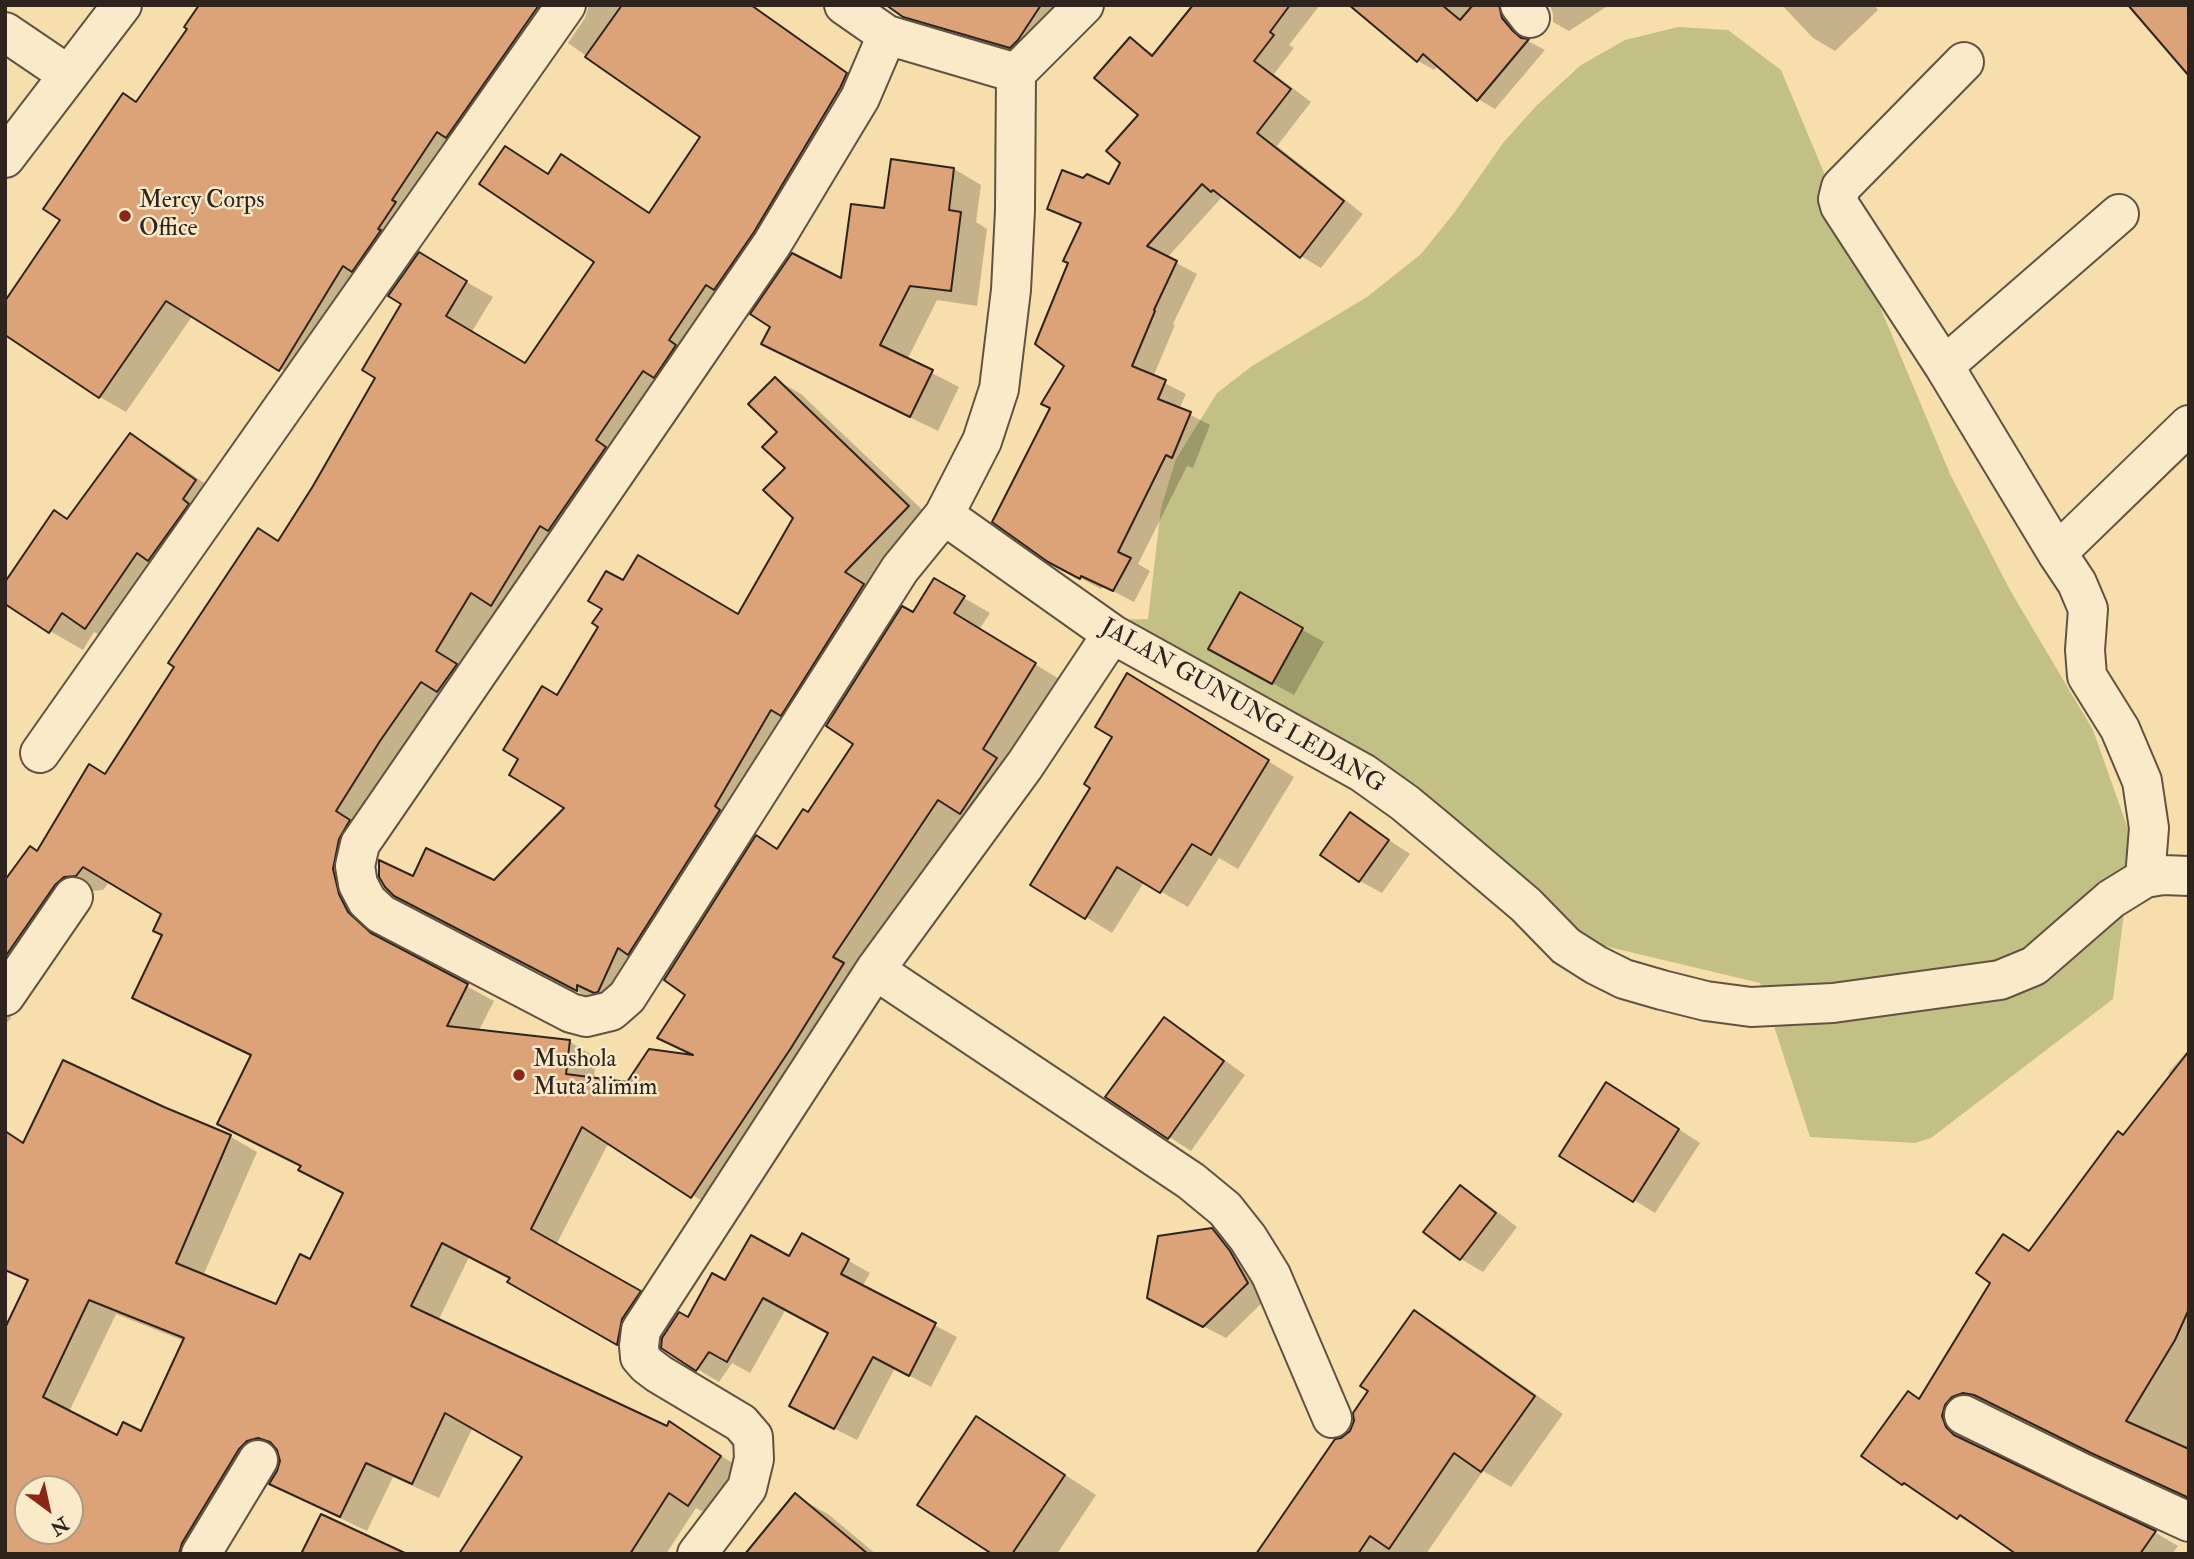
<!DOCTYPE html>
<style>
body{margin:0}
#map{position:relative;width:2194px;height:1559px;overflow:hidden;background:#f7dfad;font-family:"IM FELL Double Pica",serif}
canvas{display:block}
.frame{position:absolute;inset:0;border:7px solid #2f231e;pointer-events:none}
.north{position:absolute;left:14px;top:1475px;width:70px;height:70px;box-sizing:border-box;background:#faeaca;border:2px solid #a99a85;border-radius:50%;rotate:147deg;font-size:19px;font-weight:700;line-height:28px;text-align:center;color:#2f231e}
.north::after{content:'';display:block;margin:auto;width:24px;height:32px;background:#8f2418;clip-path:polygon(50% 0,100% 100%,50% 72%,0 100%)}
</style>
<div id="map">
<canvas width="2194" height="1559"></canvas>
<div class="frame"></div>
<div class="north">N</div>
</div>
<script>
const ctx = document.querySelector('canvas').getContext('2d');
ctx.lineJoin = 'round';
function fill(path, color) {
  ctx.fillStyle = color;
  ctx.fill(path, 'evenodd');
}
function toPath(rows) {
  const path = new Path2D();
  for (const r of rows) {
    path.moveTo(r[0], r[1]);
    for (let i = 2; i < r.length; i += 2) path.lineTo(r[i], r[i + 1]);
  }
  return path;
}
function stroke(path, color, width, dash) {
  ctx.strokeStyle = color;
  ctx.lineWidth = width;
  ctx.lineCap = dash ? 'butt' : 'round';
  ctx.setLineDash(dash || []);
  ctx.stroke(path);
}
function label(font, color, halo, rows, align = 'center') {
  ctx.font = font + ' "IM FELL Double Pica",serif';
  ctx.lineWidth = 5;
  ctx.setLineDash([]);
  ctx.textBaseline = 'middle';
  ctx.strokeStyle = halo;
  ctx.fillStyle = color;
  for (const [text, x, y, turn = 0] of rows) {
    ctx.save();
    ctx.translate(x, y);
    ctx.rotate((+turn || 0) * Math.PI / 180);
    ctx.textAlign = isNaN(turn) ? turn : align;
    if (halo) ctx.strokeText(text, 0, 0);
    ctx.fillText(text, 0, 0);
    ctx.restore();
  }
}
const green = toPath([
 [1678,27,1728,30,1781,70,1950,474,2010,590,2093,730,2133,843,2113,999,1931,1138,1915,1143,1810,1137,1760,983,1592,943,1108,620,1148,619,1161,508,1176,459,1217,393,1252,366,1367,297,1421,254,1454,213,1503,143,1536,106,1581,65,1625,40]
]);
const shadow = toPath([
 [201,5,577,5,306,384,193,315,126,412,100,397,137,103,189,28],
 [589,5,752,5,873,90,518,619,498,608,462,667,365,854,374,929,394,947,494,1001,478,1032,570,1042,596,1057,594,1079,628,1084,693,1056,660,1037,688,995,757,837,778,850,809,814,855,743,914,615,935,581,990,613,979,630,1061,680,988,828,965,814,859,974,718,1211,609,1142,556,1245,666,1307,644,1358,509,1282,511,1278,469,1257,438,1321,667,1428,670,1424,747,1472,716,1519,696,1508,666,1554,461,1554,524,1456,473,1427,439,1498,393,1477,367,1531,298,1498,272,1483,282,1461,280,1454,275,1455,211,1554,5,1554,29,1282,5,1268,5,1130,25,1143,163,1108,231,1137,257,1152,203,1276,277,1306,311,1261,345,1194,300,1170,302,1167,219,1124,252,1057,161,1013,135,997,164,935,163,913,110,881,103,890,91,891,82,900,9,1010,11,1018,5,1025,5,878,8,880,38,853,105,776,279,542,314,487,377,377,419,255,493,297,471,333,526,365,597,261,506,148,550,175,562,157,651,214,703,137,568,43,585,18],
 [116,1314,184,1341,142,1433,118,1438,69,1412],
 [28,1489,70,1489,70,1531,28,1531],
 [886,5,1070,5,1031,59,920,26],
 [1195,5,1320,5,1289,45,1294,48,1274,74,1311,102,1277,146,1363,214,1321,268,1301,256,1222,197,1167,258,1197,274,1173,324,1175,325,1153,377,1186,394,1179,409,1210,425,1193,468,1187,466,1138,564,1150,571,1134,602,1103,586,1101,589,1071,573,1052,408,1066,366,1090,225,1068,216,1068,219,1049,208,1110,186,1123,163,1140,115,1130,39,1155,55],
 [1385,5,1517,5,1519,29,1528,41,1545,50,1495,109,1478,99,1439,65,1434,70,1418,61],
 [1550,5,1609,5,1569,31,1553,22,1553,14],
 [1782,5,1874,5,1878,10,1835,51,1813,38],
 [954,169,981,185,976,222,987,229,977,306,937,300,907,360,959,387,938,431,790,359,763,343,842,281,886,210],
 [775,379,801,394,934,521,602,1004,422,910,413,879,495,882,567,808,558,698,601,626,623,583,738,616,795,518,779,432],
 [131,435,163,454,228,500,119,646,94,632,83,650,50,631,68,520],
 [1240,595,1324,642,1294,695,1232,661],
 [1154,691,1294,777,1238,869,1219,858,1188,907,1144,882,1112,933,1086,917,1093,787],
 [1351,815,1410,854,1382,893,1360,881],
 [1164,1019,1186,1032,1245,1075,1191,1151,1107,1097],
 [2189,1049,2189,1499,1998,1408,1987,1405,1964,1430,1968,1441,1972,1445,2156,1533,2178,1546,2172,1554,2020,1554,1982,1528,1981,1530,1926,1496,1903,1484,1920,1400,2031,1252,2171,1076,2168,1073],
 [1629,1097,1700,1143,1655,1213,1634,1200],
 [1460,1187,1482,1200,1517,1227,1483,1272,1461,1259],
 [1212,1230,1235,1243,1269,1296,1226,1338,1172,1310],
 [803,1235,870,1273,862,1287,957,1337,931,1387,895,1368,857,1440,813,1418,830,1333,786,1309,750,1373,732,1363,719,1382,697,1369,688,1320,726,1282,790,1259],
 [1415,1312,1444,1329,1563,1414,1511,1487,1483,1471,1426,1554,1258,1554,1342,1439,1351,1432,1370,1391],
 [977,1419,1009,1438,1096,1495,1057,1554,995,1554],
 [795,1496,828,1514,876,1554,747,1554]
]);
const building = toPath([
 [199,5,539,5,446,138,437,132,392,200,396,202,378,229,381,230,352,272,343,266,279,371,166,301,99,398,5,335,5,301,60,220,43,209,123,93,136,102,187,29,184,27,199,5],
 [622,5,751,5,847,73,840,88,754,232,714,290,706,285,669,340,676,345,654,378,643,371,596,440,606,447,548,531,540,526,491,606,471,593,436,651,457,664,455,667,437,692,421,682,380,741,336,811,350,820,339,839,333,869,339,894,348,912,371,933,468,984,447,1026,570,1040,566,1074,627,1082,649,1049,693,1055,657,1038,685,995,664,980,756,835,777,849,803,809,808,812,853,744,826,726,902,606,913,612,934,578,965,596,954,613,1036,663,983,749,997,758,960,814,938,800,833,957,844,963,791,1048,691,1198,582,1127,531,1229,641,1291,622,1319,617,1345,507,1282,510,1278,442,1243,411,1306,667,1426,669,1421,721,1456,688,1506,669,1493,630,1554,459,1554,522,1457,445,1413,412,1484,366,1463,340,1517,269,1484,277,1471,280,1461,277,1450,270,1442,258,1438,247,1441,239,1449,182,1543,179,1554,5,1554,5,1328,28,1280,5,1270,5,1131,23,1143,63,1060,164,1107,231,1135,176,1263,276,1304,300,1254,310,1259,343,1193,298,1170,301,1166,217,1124,251,1055,132,998,162,935,153,931,161,914,83,867,76,876,64,877,55,885,5,957,5,880,30,846,37,851,89,764,105,774,174,667,168,663,258,528,278,541,313,486,375,378,362,370,401,304,388,296,419,252,467,281,446,316,525,363,594,262,479,184,505,146,548,174,561,154,649,213,700,137,585,57,622,5],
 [89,1300,184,1338,141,1431,123,1422,117,1435,43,1397,89,1300],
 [28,1489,70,1489,70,1531,28,1531,28,1489],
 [886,5,1041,5,1018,40,1010,48,903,17,886,5],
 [1193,5,1290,5,1270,32,1274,35,1254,61,1291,89,1257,133,1344,201,1300,258,1213,190,1211,192,1202,184,1147,246,1177,261,1154,310,1155,311,1132,366,1166,380,1158,399,1191,412,1172,458,1166,455,1118,552,1131,558,1113,591,1081,576,1080,579,1048,562,992,522,1050,408,1041,404,1064,366,1035,344,1068,263,1063,261,1081,223,1047,209,1062,170,1083,178,1087,174,1109,184,1120,163,1106,151,1138,115,1094,78,1130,37,1152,56,1193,5],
 [1349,5,1442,5,1460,20,1473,5,1499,5,1502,18,1513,31,1521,38,1529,39,1477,101,1423,54,1417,62,1349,5],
 [2128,5,2189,5,2189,76,2128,5],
 [891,159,954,168,949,210,961,212,951,291,910,286,880,345,933,370,910,417,761,344,770,327,750,314,792,253,841,278,851,204,884,208,891,159],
 [775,377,909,506,845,572,864,584,781,716,771,710,715,806,720,810,628,955,618,948,598,992,594,993,577,985,577,991,394,896,385,887,379,877,379,860,413,876,426,848,494,880,564,808,509,775,518,759,503,750,542,686,557,695,598,627,592,623,602,609,588,601,606,571,623,580,638,555,738,614,793,518,763,490,785,468,762,447,777,432,748,404,775,377],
 [130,433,196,480,183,499,189,504,148,561,137,553,85,629,62,613,49,633,5,604,5,582,54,510,67,519,130,433],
 [1240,592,1303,628,1272,684,1208,649,1240,592],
 [1127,673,1269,760,1211,855,1192,844,1160,893,1117,867,1085,919,1030,885,1090,788,1084,784,1112,737,1095,727,1127,673],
 [1350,812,1389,840,1359,882,1320,855,1350,812],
 [1164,1017,1224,1061,1168,1139,1105,1097,1164,1017],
 [2189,1051,2189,1309,2175,1340,2126,1421,2189,1449,2189,1498,2091,1453,1974,1395,1963,1393,1952,1397,1945,1405,1942,1416,1946,1427,1954,1435,2156,1531,2140,1554,2016,1554,1960,1515,1957,1519,1904,1483,1902,1485,1861,1456,1908,1391,1919,1399,1990,1283,1976,1273,2003,1234,2029,1251,2118,1131,2123,1135,2189,1051],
 [1606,1082,1679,1129,1633,1202,1559,1156,1606,1082],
 [1460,1185,1496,1213,1460,1260,1423,1232,1460,1185],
 [1212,1228,1230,1251,1248,1283,1203,1327,1147,1298,1158,1236,1212,1228],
 [802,1233,849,1259,841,1274,936,1323,909,1376,873,1357,834,1429,789,1406,828,1333,763,1298,727,1362,709,1352,696,1371,661,1348,662,1338,679,1312,688,1317,712,1273,725,1280,751,1235,789,1256,802,1233],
 [1414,1310,1535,1396,1481,1472,1454,1453,1389,1549,1370,1536,1358,1554,1256,1554,1335,1439,1341,1438,1350,1431,1354,1421,1353,1413,1368,1391,1360,1386,1414,1310],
 [976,1416,1065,1475,1012,1554,992,1554,917,1505,976,1416],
 [795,1493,868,1554,745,1554,795,1493],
 [321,1514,407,1554,301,1554,321,1514]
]);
const minor = toPath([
 [844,5,887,35,860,98,772,244,360,844,355,866,358,884,367,901,381,914,571,1013,586,1017,611,1011,627,997,900,569,944,515],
 [1084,5,1016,73,1015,210,1011,290,999,389,982,441,944,515,1112,634,1363,773,1405,803,1440,832,1526,905,1566,946,1596,965,1624,979,1662,990,1706,1001,1751,1007,1833,1003,2000,980,2034,966,2111,899,2145,878,2163,875,2189,876],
 [1520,5,1530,18],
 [5,32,67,74],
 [887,35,1016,73],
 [1964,62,1841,187,1838,199,1840,206,1944,366,2057,553,2077,583,2088,609,2085,650,2087,676,2120,729,2142,781,2149,828,2145,878],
 [5,158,122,5],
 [1944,366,2119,214],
 [2057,553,2189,425],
 [40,753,566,5],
 [875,970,1191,1181,1225,1209,1248,1238,1271,1275,1332,1418],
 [5,996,73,897],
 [1964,1415,2082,1473,2189,1522],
 [201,1554,258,1460],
 [697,1554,747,1488,754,1459,753,1437,741,1423,659,1374,647,1365,640,1357,639,1346,641,1330,875,970,1025,765,1112,634]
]);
const markers = [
 [125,216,7,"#8f2418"],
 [519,1075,7,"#8f2418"]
];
const poiNames = [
 ["Mercy Corps",139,202],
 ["Office",139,230],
 ["Mushola",533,1061],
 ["Muta'alimim",533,1089]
];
const streetNames = [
 ["JALAN GUNUNG LEDANG",1242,707,30]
];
fill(green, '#c3c085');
fill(shadow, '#0003');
fill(building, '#dca378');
stroke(building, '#2f231e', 2);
stroke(minor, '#615242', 42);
stroke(minor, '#faeaca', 38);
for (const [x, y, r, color] of markers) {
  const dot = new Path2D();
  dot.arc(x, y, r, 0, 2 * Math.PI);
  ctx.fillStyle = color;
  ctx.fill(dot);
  stroke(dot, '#faeaca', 2.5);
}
label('24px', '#2f231e', '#faeaca', poiNames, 'left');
label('24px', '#2f231e', '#faeaca', streetNames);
</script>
